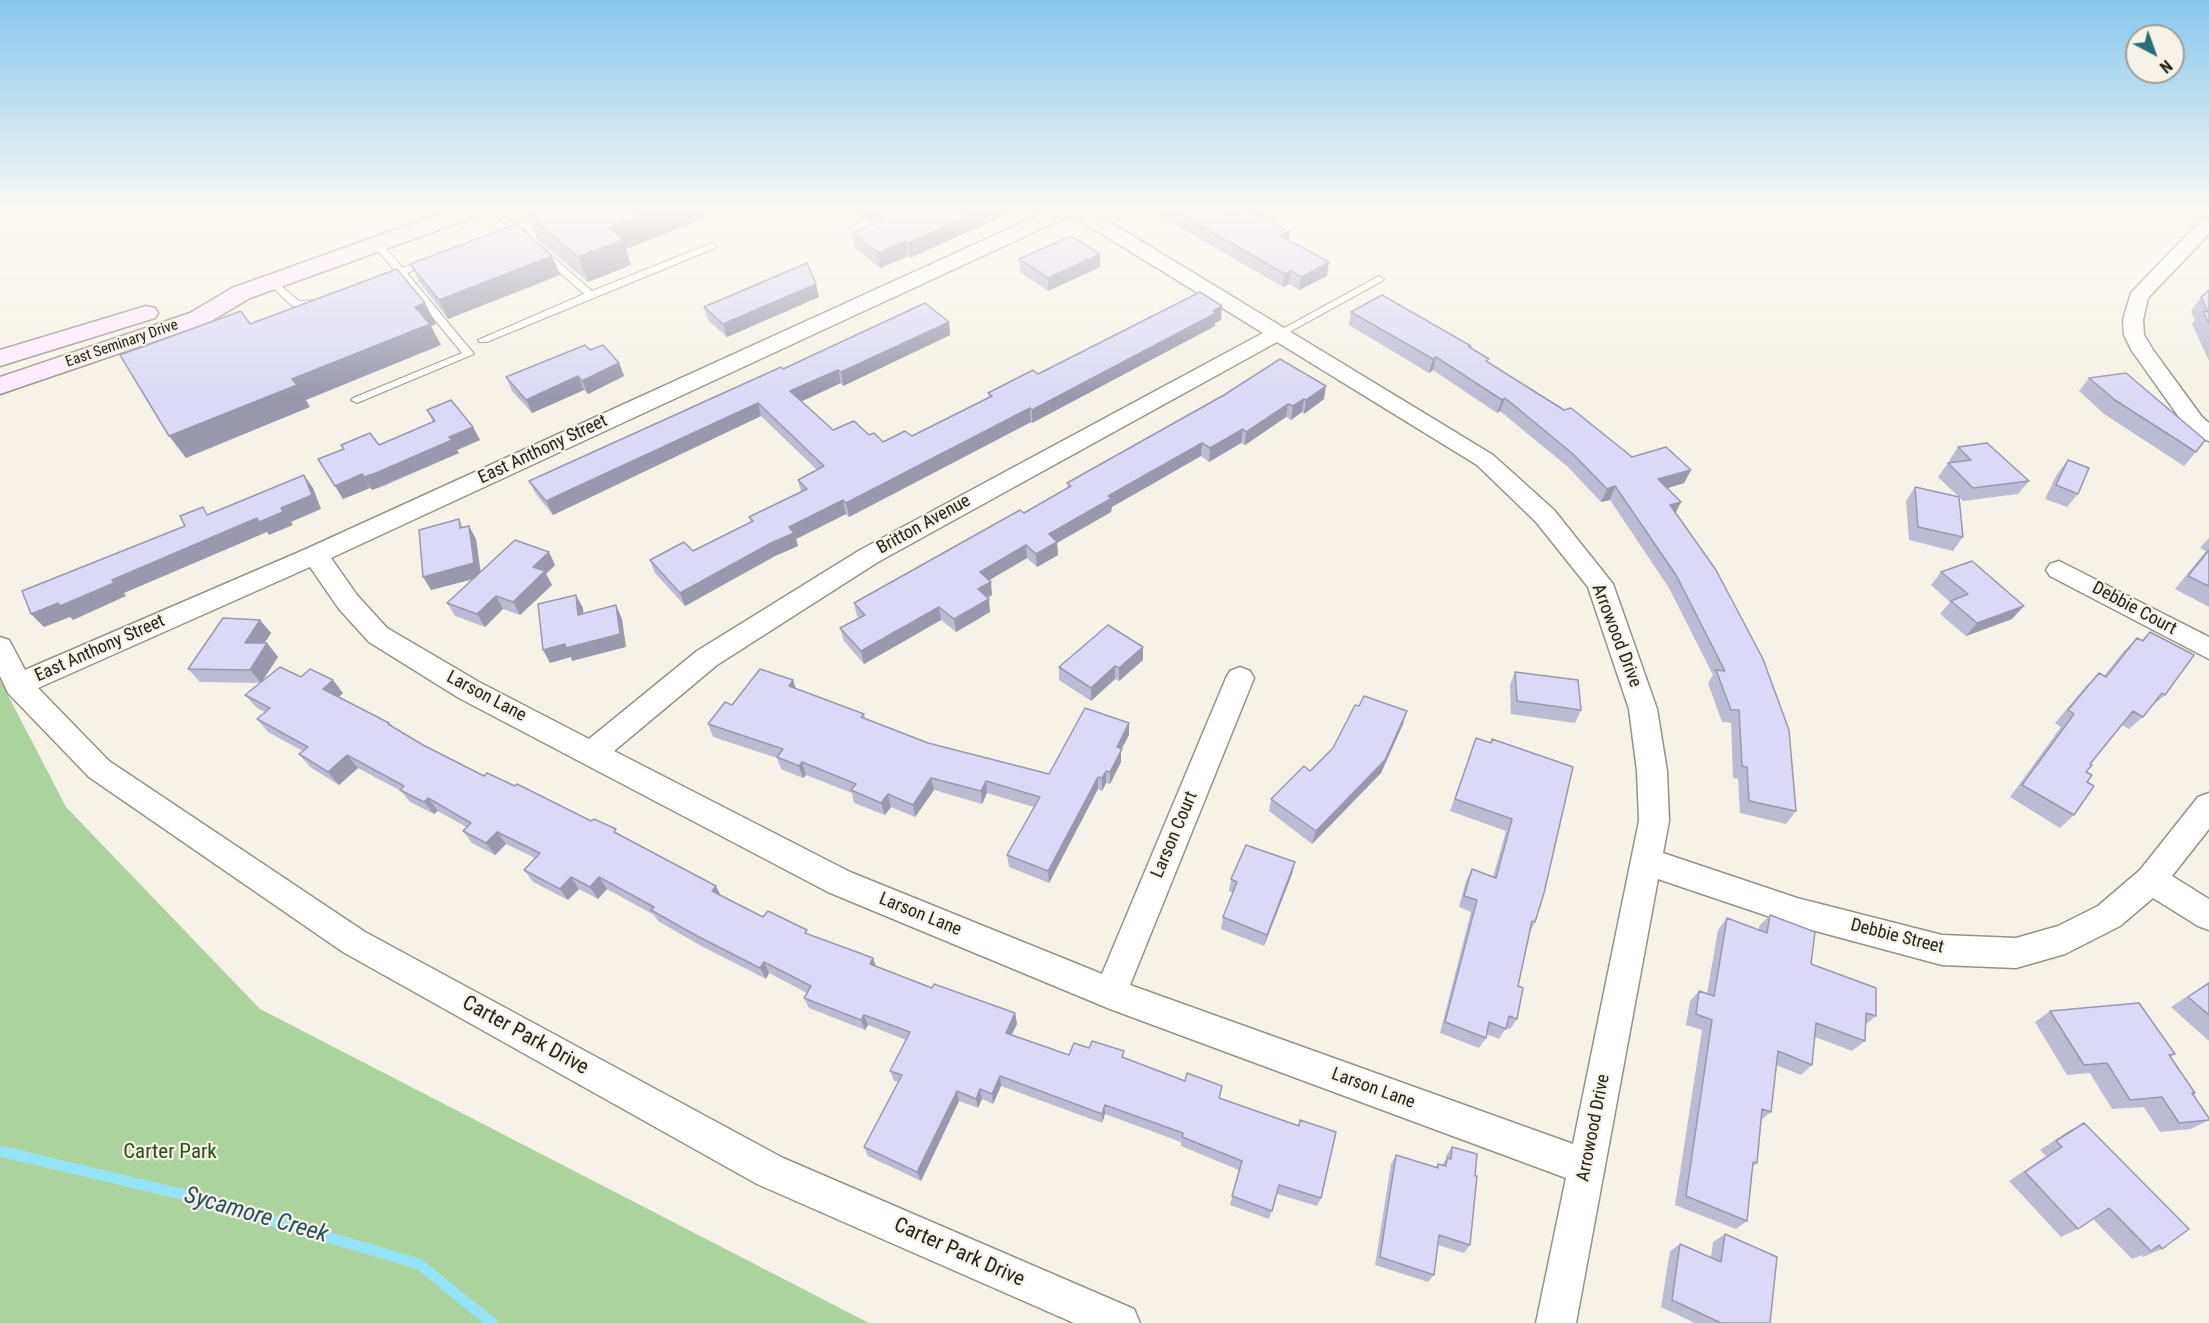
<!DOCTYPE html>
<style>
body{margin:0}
#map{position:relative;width:2209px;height:1323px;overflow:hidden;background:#f6f2e7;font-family:"Roboto Condensed",sans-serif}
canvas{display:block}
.north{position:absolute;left:2125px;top:24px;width:60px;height:60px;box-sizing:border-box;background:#f6f2e7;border:2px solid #a29f97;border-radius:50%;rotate:139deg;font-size:16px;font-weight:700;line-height:24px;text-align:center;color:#24221e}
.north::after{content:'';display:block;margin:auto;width:21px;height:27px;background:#277078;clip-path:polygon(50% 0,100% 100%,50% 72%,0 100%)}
</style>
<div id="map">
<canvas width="2209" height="1323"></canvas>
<div class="north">N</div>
</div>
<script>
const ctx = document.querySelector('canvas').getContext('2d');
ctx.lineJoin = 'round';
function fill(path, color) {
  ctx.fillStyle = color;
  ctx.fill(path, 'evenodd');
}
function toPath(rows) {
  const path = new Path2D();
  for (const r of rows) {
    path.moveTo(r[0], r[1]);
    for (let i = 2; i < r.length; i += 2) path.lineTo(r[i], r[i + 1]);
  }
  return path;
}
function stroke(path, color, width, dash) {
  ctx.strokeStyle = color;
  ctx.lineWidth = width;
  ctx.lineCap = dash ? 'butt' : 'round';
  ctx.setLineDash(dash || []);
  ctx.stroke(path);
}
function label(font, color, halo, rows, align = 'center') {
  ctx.font = font + ' "Roboto Condensed",sans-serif';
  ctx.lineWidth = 4.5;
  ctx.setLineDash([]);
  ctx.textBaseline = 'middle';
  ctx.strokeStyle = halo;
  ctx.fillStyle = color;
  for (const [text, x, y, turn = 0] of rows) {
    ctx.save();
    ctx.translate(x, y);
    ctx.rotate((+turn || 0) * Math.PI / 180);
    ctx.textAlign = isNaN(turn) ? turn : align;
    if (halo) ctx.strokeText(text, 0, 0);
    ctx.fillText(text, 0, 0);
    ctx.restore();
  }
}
const green = toPath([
 [0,680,66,807,260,1009,869,1323,0,1323]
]);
const stream = toPath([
 [0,1151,185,1195,419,1264,492,1323]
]);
const service = toPath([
 [486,210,497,210,517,224,555,210,568,210,516,231,486,210],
 [814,210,824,210,831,216,823,218,814,210],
 [374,242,380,242,403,268,424,260,430,260,430,264,407,273,474,354,357,403,351,400,353,398,462,353,399,276,391,276,391,272,395,271,374,246,374,242],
 [712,243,717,246,715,248,487,342,479,342,478,340,584,294,539,254,539,250,545,250,592,291,712,243],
 [1379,276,1384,279,1382,281,1284,335,1276,335,1275,333,1379,276],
 [273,279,299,301,321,300,326,303,321,306,292,306,269,284,269,280,273,279]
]);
const minor = toPath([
 [1050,210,1090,210,1493,455,1554,510,1613,584,1657,709,1667,771,1669,821,1663,853,1797,898,1942,935,2016,938,2058,926,2098,906,2140,870,2198,797,2209,793,2209,829,2172,876,2209,899,2209,930,2198,926,2153,898,2120,926,2065,954,2016,968,1942,965,1797,926,1658,879,1576,1323,1536,1323,1566,1178,1110,1009,828,892,459,698,369,642,339,609,310,567,38,688,109,761,365,932,783,1158,1134,1309,1140,1323,1074,1323,757,1184,343,952,89,777,8,693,0,676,0,637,9,640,25,670,306,549,1050,210],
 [1071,215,1263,333,860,550,697,651,589,739,479,682,387,628,357,595,331,558,1071,215],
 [1277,342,1477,465,1536,522,1588,587,1629,709,1637,771,1639,821,1573,1144,1130,985,1254,678,1250,671,1240,667,1230,671,1226,678,1102,974,850,872,614,751,717,665,878,562,1277,342],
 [2209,217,2209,234,2148,298,2143,320,2144,335,2153,350,2202,417,2209,423,2209,441,2201,439,2186,427,2132,351,2124,335,2123,320,2131,293,2202,219,2209,217],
 [2059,561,2209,637,2209,659,2050,576,2046,570,2050,564,2059,561]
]);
const secondary = toPath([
 [450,210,483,210,480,215,250,298,208,323,0,394,0,377,190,313,232,288,450,210],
 [146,306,155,308,158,313,155,318,0,366,0,350,146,306]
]);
const wall = toPath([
 [536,210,703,210,705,218,626,249,631,265,588,282,537,239,527,214],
 [851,210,1012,210,1012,212,910,258,908,256,880,268,855,248,852,233,872,225],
 [1150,210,1223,210,1231,215,1290,232,1289,240,1327,276,1299,290,1289,284,1283,287],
 [1019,259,1100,267,1048,291,1020,272],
 [410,264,560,275,448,319,420,283],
 [2209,290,2209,361,2192,324,2195,320,2191,311,2201,297],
 [819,297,727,337,708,320,704,307],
 [1351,312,1471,348,1488,362,1632,457,1691,470,1684,483,1667,488,1675,513,1796,811,1786,824,1740,813,1738,779,1733,778,1731,723,1722,722,1708,683,1713,675,1669,588,1610,500,1601,502,1568,467,1500,411,1497,413,1433,370,1429,373,1349,325],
 [1221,320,1215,323,1215,326,1032,423,1031,422,849,517,846,514,796,539,798,546,775,556,685,606,655,573,650,560,693,551,751,522,749,517,801,492,798,480,817,470,761,416,553,515,536,494,529,481,783,369,949,322,950,335,843,386,841,383,801,401,833,430,869,435,883,442,912,436,989,398,988,393,1038,374],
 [619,363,624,376,588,394,584,390,532,413,512,391,506,377],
 [2089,378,2196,452,2184,466,2104,414,2079,391],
 [1224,395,1324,399,1304,414,1302,412,1291,420,1286,417,1245,445,1241,443,1209,462,1201,456,1112,507,1111,512,1057,543,1058,555,1037,567,1027,558,989,580,992,595,988,598,990,612,956,632,941,620,864,664,844,641,840,628,859,618,857,616,854,603,1024,513,1068,488,1067,483],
 [427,410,473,427,480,440,457,450,459,453,384,486,372,490,370,488,343,499,379,445,433,422],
 [1958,447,2029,481,2018,494,1963,501,1959,497,1963,537,1953,551,1909,540,1906,501,1915,487,1959,497,1938,477,1948,463,1951,463,1949,461],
 [2068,460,2078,494,2067,507,2045,499,2057,474],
 [459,519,463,527,476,539,481,572,555,565,546,574,552,585,520,615,503,609,485,627,455,616,447,603,473,579,431,590],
 [2209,538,2209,607,2175,589,2206,551,2200,548],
 [1941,572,2012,619,1966,636,1940,614,1950,602,1931,585],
 [260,620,271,633,264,643,267,643,278,657,262,681,301,677,343,693,339,697,423,745,484,776,591,821,619,834,716,886,721,896,763,917,809,935,873,958,876,967,932,988,1015,1013,1017,1024,1011,1035,1069,1055,1123,1058,1220,1098,1298,1125,1300,1120,1321,1198,1317,1206,1277,1194,1269,1219,1230,1205,1239,1170,1181,1146,1181,1142,1105,1114,1102,1123,1001,1086,993,1104,982,1099,978,1108,959,1101,921,1181,868,1156,864,1147,899,1082,894,1081,890,1071,906,1040,868,1025,865,1030,809,1008,804,998,807,993,769,973,766,979,703,947,658,921,654,915,607,889,598,899,579,889,568,900,533,882,524,870,535,858,506,844,495,855,472,843,463,831,466,827,438,811,434,814,410,802,401,791,358,768,339,785,310,767,299,754,303,751,268,732,257,719,265,712,257,708,245,695,260,683,200,682,188,669],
 [2150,632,2165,695,2152,706,2143,717,2129,729,2122,725,2090,764,2086,772,2087,782,2074,815,2060,828,2010,797,2061,727,2055,723,2086,686,2099,673,2104,676,2124,651,2137,638,2142,640],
 [1143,647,1143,660,1119,681,1115,679,1091,701,1059,680,1059,667],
 [1515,672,1581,710,1575,723,1511,714,1510,685],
 [796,688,864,714,865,718,928,743,1049,774,1129,735,1121,750,1121,762,1110,784,1106,783,1102,791,1098,789,1049,883,1009,867,1007,855,1034,807,987,793,982,804,934,790,915,817,891,807,885,815,854,803,852,793,806,775,803,778,781,769,777,758,713,737,708,724,732,705],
 [1403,724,1381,773,1312,844,1269,811,1271,799,1310,771],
 [1476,738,1573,767,1535,922,1530,932,1518,986,1517,1019,1510,1029,1506,1028,1499,1039,1486,1034,1486,1038,1479,1048,1440,1033,1471,912,1459,907,1466,881,1472,869,1493,877,1506,831,1450,811],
 [1295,862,1292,874,1264,946,1221,929,1223,917,1233,893,1229,891,1231,879],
 [1770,915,1811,964,1876,1016,1865,1025,1865,1041,1852,1051,1815,1037,1812,1065,1801,1075,1776,1065,1771,1112,1761,1120,1757,1163,1753,1167,1747,1221,1736,1229,1675,1205,1702,1030,1686,1025,1690,1001,1699,991,1707,994,1718,930,1727,918,1759,930,1759,926],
 [2209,982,2209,1041,2171,1007],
 [2050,1011,2175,1054,2171,1057,2195,1093,2193,1094,2209,1118,2209,1120,2191,1129,2160,1132,2144,1107,2112,1109,2090,1073,2067,1075,2035,1022],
 [2084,1123,2162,1249,2143,1257,2142,1255,2132,1259,2093,1219,2078,1229,2061,1237,2009,1181,2046,1156,2040,1150,2067,1132],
 [1452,1147,1475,1176,1470,1245,1464,1253,1438,1245,1434,1275,1428,1282,1375,1265,1391,1164,1396,1155,1436,1167,1438,1164,1442,1165,1446,1159,1446,1156],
 [1725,1234,1770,1323,1695,1323,1661,1307,1670,1251,1680,1244,1711,1257,1713,1242]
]);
const shadedWall = toPath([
 [653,210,703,210,705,218,626,249,631,265,588,282,578,257,609,228],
 [981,210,1012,210,1012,212,910,258,908,243],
 [1290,232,1288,245,1281,236],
 [906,241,908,256,880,268,878,253],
 [1100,254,1100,267,1048,291,1048,278],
 [552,256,560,275,448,319,439,300],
 [1329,262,1327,276,1299,290,1301,277],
 [1291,271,1289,284,1283,287,1285,274],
 [816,284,819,297,727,337,723,324],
 [425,303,436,324,431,326,441,345,306,400,310,407,186,458,169,436,292,379,415,307],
 [1222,306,1221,320,1215,323,1215,326,1032,423,1032,410],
 [949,322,950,335,843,386,841,372],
 [1436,357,1433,370,1429,373,1433,359],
 [619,363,624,376,588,394,582,381],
 [838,370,841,383,794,405,790,391],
 [578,376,584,390,532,413,526,400],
 [1326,386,1324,399,1304,414,1306,400],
 [1505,398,1500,411,1497,413,1502,400],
 [1304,399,1302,412,1291,420,1293,406],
 [758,403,761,416,553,515,546,501],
 [1288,404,1286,417,1245,445,1246,432],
 [1030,408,1031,422,849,517,846,503],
 [473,427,480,440,457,450,459,453,372,490,364,477],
 [1243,429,1241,443,1209,462,1210,448],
 [1202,443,1201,456,1112,507,1111,512,1057,543,1058,555,1037,567,1036,554,1049,534,1108,496],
 [1691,470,1684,483,1652,493,1658,479],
 [362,474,370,488,343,499,335,486],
 [304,475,313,488,321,509,291,522,293,525,269,535,267,532,124,593,126,596,73,620,70,617,44,627,31,614,281,508],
 [1615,486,1610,500,1601,502,1607,489],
 [843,500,846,514,796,539,798,546,775,556,685,606,680,593,789,527],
 [1681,502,1674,516,1670,505],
 [469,526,476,539,481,577,431,590,423,577],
 [1026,545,1027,558,981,585,980,572],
 [549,552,555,565,546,574,552,585,520,615,513,602,533,567],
 [991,582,992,595,980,602,978,589],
 [576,595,583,608,585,628,578,615],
 [496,596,503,609,485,627,477,614],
 [989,599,990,612,956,632,954,619],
 [616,605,622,619,626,647,572,661,571,657,550,663,543,650],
 [2024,606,2012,619,1966,636,1977,623],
 [939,607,941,620,864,664,861,651],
 [260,620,271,633,256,656,245,643],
 [267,643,278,657,261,683,250,670],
 [1143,647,1143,660,1119,681,1119,668],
 [1115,666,1115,679,1091,701,1091,688],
 [333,680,343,693,333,702,323,689],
 [793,680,797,692,789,686],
 [1407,711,1403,724,1381,773,1312,844,1316,831],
 [1129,723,1129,735,1121,750,1121,762,1110,784,1110,772,1117,747],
 [347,755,358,768,339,785,328,772],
 [802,762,806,775,803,778,799,766],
 [1106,771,1106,783,1102,791,1102,778],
 [1098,777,1098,789,1049,883,1048,871],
 [931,778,934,790,915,817,913,805],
 [986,781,987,793,982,804,981,791],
 [888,794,891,807,885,815,881,803],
 [428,798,438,811,434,814,424,802],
 [497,832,506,844,495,855,486,843],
 [1295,862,1292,874,1264,946,1267,935],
 [571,877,579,889,568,900,560,889],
 [599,877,607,889,598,899,590,887],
 [716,886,722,898,712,891],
 [873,958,877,970,870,964],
 [764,962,769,973,766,979,760,968],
 [1015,1013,1017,1024,1007,1044,1006,1033],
 [864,1015,868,1025,865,1030,861,1020],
 [1000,1076,1001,1086,993,1104,992,1094],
 [980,1089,982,1099,978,1108,976,1099],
 [957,1091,959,1101,921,1181,917,1172],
 [1105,1105,1105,1114,1102,1123,1102,1114]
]);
const building = toPath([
 [536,210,653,210,609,228,623,240,578,257,527,214,536,210],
 [871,210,981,210,908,243,906,241,878,253,852,233,885,220,871,210],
 [1173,210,1223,210,1231,215,1242,210,1252,210,1290,232,1281,236,1329,262,1301,277,1291,271,1285,274,1173,210],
 [517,224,552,256,439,300,410,264,517,224],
 [1071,236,1100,254,1048,278,1019,259,1071,236],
 [807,263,816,284,723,324,704,307,807,263],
 [397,269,425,303,415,307,430,324,292,379,297,385,169,436,120,355,241,311,250,324,397,269],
 [2209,290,2209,324,2203,311,2208,312,2201,297,2209,290],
 [1200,292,1222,306,1213,311,1216,313,1032,410,1030,408,846,503,843,500,789,527,794,533,771,543,680,593,650,560,684,542,693,551,753,521,749,517,807,489,798,480,824,466,758,403,546,501,529,481,781,367,783,369,925,303,949,322,841,372,838,370,790,391,833,430,854,421,869,435,874,433,883,442,905,431,912,436,992,396,988,393,1033,370,1038,374,1200,292],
 [1382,295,1471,346,1469,347,1489,359,1486,361,1564,410,1571,408,1632,457,1666,447,1691,470,1658,479,1681,502,1670,505,1716,570,1763,659,1789,730,1796,811,1749,801,1747,767,1742,766,1739,710,1731,710,1716,670,1725,671,1676,575,1615,486,1607,489,1573,454,1505,398,1502,400,1436,357,1433,359,1351,312,1382,295],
 [585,345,590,350,603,345,619,363,582,381,578,376,526,400,506,377,585,345],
 [1280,359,1326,386,1306,400,1304,399,1293,406,1288,404,1246,432,1243,429,1210,448,1202,443,1108,496,1112,498,1049,534,1057,542,1036,554,1026,545,980,572,991,582,978,589,989,599,954,619,939,607,861,651,840,628,865,615,854,603,1020,510,1024,513,1071,486,1067,483,1224,395,1280,359],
 [2126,373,2205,440,2196,452,2115,400,2089,378,2126,373],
 [451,400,473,427,449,437,452,440,376,473,364,477,362,474,335,486,318,459,344,449,341,445,370,433,379,445,435,421,427,410,451,400],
 [1987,443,2029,481,1973,488,1948,463,1971,460,1958,447,1987,443],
 [2068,460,2089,468,2078,494,2056,485,2068,460],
 [304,475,312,495,281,508,283,512,259,522,257,518,112,580,114,583,60,606,58,603,31,614,22,591,185,526,180,516,203,507,207,515,304,475],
 [1915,487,1959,497,1963,537,1918,527,1915,487],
 [459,519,460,528,469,526,474,563,423,577,419,530,459,519],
 [515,540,549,552,533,567,545,571,513,602,496,596,477,614,447,603,515,540],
 [2209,550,2209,586,2188,576,2209,550],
 [1972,561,2024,606,1977,623,1951,601,1968,594,1941,572,1972,561],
 [576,595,578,615,616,605,620,634,566,648,565,644,543,650,538,604,576,595],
 [223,618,260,620,245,643,267,643,250,670,188,669,223,618],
 [1108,625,1143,647,1119,668,1115,666,1091,688,1059,667,1108,625],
 [2150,632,2194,655,2165,695,2162,693,2143,717,2133,711,2090,764,2092,765,2086,772,2092,775,2087,782,2094,786,2074,815,2022,785,2074,714,2068,710,2099,673,2106,677,2137,638,2143,641,2150,632],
 [280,667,301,677,310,669,333,680,323,689,389,723,388,724,423,745,484,776,487,773,515,786,517,784,591,821,594,819,616,829,614,832,716,886,712,891,763,917,768,911,807,930,805,933,873,958,870,964,932,988,934,984,1015,1013,1006,1033,1069,1055,1074,1043,1089,1048,1092,1041,1124,1051,1122,1057,1185,1081,1187,1073,1222,1086,1219,1098,1299,1126,1300,1120,1336,1132,1321,1198,1279,1185,1272,1211,1232,1196,1242,1161,1182,1137,1183,1133,1105,1105,1102,1114,1000,1076,992,1094,980,1089,976,1099,957,1091,917,1172,864,1147,902,1075,890,1071,910,1032,864,1015,861,1020,804,998,811,986,764,962,760,968,697,936,651,910,654,907,599,877,590,887,571,877,560,889,524,870,540,853,497,832,486,843,463,831,471,823,428,798,424,802,400,790,404,786,347,755,328,772,299,754,308,747,257,719,270,708,245,695,280,667],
 [760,669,793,680,789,686,864,714,861,717,928,743,1049,774,1085,708,1129,723,1117,747,1122,749,1110,772,1106,771,1102,778,1098,777,1048,871,1007,855,1040,797,986,781,981,791,931,778,913,805,888,794,881,803,851,790,856,784,802,762,799,766,777,757,783,749,708,724,725,702,732,705,760,669],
 [1515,672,1578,680,1581,710,1517,701,1515,672],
 [1364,696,1407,711,1385,760,1316,831,1271,799,1304,766,1310,771,1333,748,1355,705,1359,706,1364,696],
 [1476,738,1491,743,1492,739,1573,767,1544,893,1535,922,1532,921,1518,986,1523,988,1517,1019,1509,1016,1506,1029,1489,1022,1486,1038,1445,1022,1477,900,1464,896,1472,869,1496,878,1512,819,1455,799,1476,738],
 [1246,845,1295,862,1267,935,1223,917,1237,882,1231,879,1246,845],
 [1770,915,1815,932,1811,964,1876,988,1876,1016,1866,1013,1865,1041,1816,1023,1812,1065,1778,1051,1771,1112,1762,1109,1757,1163,1753,1162,1747,1221,1686,1196,1712,1020,1696,1014,1699,991,1714,996,1727,918,1767,933,1770,915],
 [2209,983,2209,1015,2188,997,2209,983],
 [2139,1003,2175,1054,2169,1055,2195,1093,2192,1093,2209,1118,2209,1120,2179,1123,2162,1097,2130,1100,2107,1063,2084,1065,2050,1011,2139,1003],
 [2084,1123,2189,1229,2162,1249,2159,1245,2151,1251,2109,1208,2078,1229,2025,1172,2062,1147,2056,1141,2084,1123],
 [1452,1147,1477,1154,1475,1176,1477,1176,1470,1245,1439,1235,1434,1275,1380,1257,1396,1155,1438,1168,1438,1164,1446,1166,1447,1158,1451,1159,1452,1147],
 [1725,1234,1777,1257,1770,1323,1721,1323,1672,1300,1680,1244,1721,1262,1725,1234]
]);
const farStreetnames = [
 ["East Seminary Drive",122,344,-19]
];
const streetNames = [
 ["East Anthony Street",543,450,-25],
 ["Britton Avenue",924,525,-29],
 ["Debbie Court",2134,609,28],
 ["Arrowood Drive",1616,636,69],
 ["East Anthony Street",100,649,-24],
 ["Larson Lane",486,697,28],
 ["Larson Court",1175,835,-67],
 ["Larson Lane",920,915,22],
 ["Debbie Street",1897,937,14],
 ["Larson Lane",1373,1089,20],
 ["Arrowood Drive",1594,1128,-79]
];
const nearStreetnames = [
 ["Carter Park Drive",525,1036,29],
 ["Carter Park Drive",959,1253,24]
];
const nearParknames = [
 ["Carter Park",170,1153]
];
const nearWaternames = [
 ["Sycamore Creek",256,1216,16]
];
fill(green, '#abd39e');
stroke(stream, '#95e3f7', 11);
stroke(service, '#959188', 2);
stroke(minor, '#959188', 3);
stroke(secondary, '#959188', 3);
fill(service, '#fff');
fill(minor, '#fff');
fill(secondary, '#fdeaff');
fill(wall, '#bcbbd4');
fill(shadedWall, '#9998ad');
fill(building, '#dbd9f7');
stroke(building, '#9998ad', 1.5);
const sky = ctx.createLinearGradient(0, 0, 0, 396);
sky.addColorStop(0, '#87c7ee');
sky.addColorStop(0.53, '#fbf9f4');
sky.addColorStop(1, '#fbf9f400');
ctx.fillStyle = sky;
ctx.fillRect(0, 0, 2209, 396);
label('15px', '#24221e', '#f6f2e7', farStreetnames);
label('18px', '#24221e', '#f6f2e7', streetNames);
label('21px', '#24221e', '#f6f2e7', nearStreetnames);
label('21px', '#245111', '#f6f2e7', nearParknames);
label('italic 24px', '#24515d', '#f6f2e7', nearWaternames);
</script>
